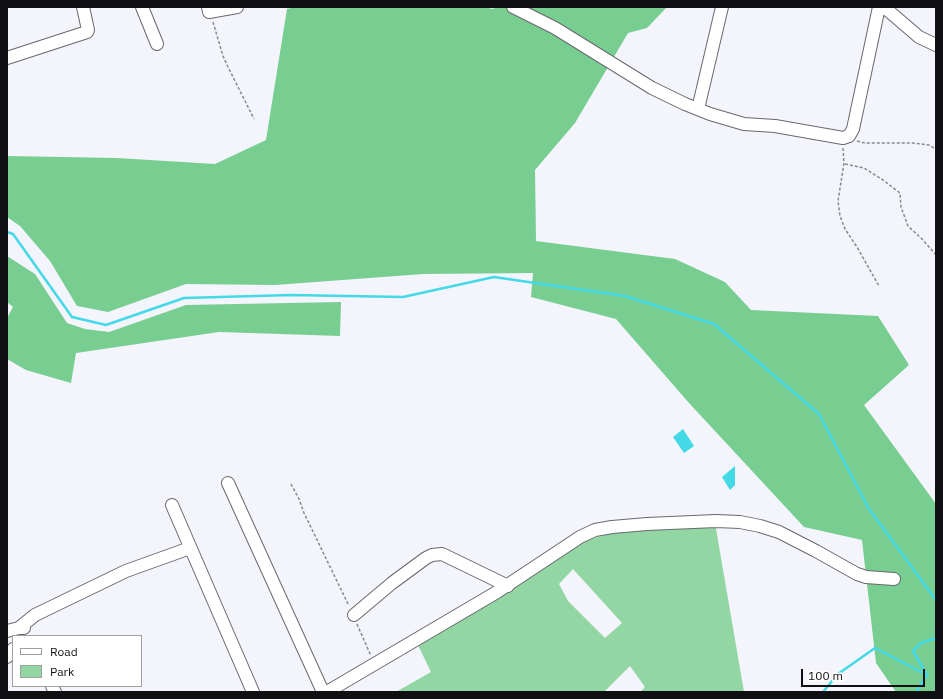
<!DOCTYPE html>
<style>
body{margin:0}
#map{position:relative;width:943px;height:699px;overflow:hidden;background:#f3f4fc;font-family:"IBM Plex Sans",sans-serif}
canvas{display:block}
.frame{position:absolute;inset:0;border:8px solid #101012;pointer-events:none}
.legend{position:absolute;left:12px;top:635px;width:130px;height:52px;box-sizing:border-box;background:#fff;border:1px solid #9f9fa0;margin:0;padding:5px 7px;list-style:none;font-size:12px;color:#101012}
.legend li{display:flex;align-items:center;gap:8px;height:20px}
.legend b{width:20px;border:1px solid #9f9fa0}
.scale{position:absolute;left:801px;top:669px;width:124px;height:18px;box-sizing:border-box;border:2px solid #101012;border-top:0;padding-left:5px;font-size:12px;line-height:14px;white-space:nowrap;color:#101012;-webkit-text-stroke:3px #fff;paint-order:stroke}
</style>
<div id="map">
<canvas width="943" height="699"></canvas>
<div class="frame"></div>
<ul class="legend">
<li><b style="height:5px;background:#fff"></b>Road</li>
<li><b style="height:11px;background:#91d6a3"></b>Park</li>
</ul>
<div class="scale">100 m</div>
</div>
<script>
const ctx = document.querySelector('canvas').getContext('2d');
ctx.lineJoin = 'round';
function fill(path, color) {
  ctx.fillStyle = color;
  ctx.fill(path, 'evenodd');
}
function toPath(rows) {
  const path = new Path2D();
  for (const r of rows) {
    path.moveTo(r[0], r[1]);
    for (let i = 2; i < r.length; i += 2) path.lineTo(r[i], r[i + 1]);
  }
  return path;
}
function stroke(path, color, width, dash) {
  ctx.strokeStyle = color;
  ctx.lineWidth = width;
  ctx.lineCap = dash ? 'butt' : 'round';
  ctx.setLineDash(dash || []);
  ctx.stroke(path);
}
const green = toPath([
 [715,523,744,692,640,692,645,687,630,666,604,692,396,692,431,672,417,643,583,541,620,531],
 [573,569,622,623,605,638,568,601,559,584]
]);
const forest = toPath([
 [295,7,485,7,492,9,498,7,667,7,647,28,628,33,575,123,535,170,536,241,675,259,725,282,751,310,878,316,909,365,864,405,936,504,936,692,896,692,876,663,862,540,804,527,689,403,616,319,531,297,533,273,423,274,275,285,186,284,108,312,77,306,50,261,20,226,7,217,7,156,117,158,215,164,266,140,287,9],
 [7,256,35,274,67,323,85,329,109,332,186,305,341,302,340,336,219,332,76,353,71,383,26,370,7,359,7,318,13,307,7,302]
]);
const water = toPath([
 [683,429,694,446,684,453,673,437],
 [735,466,735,485,730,490,722,477]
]);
const stream = toPath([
 [7,232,13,234,72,317,106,325,184,298,291,295,403,297,494,277,625,296,714,324,819,414,869,509,936,600],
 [823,692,838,674,875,648,927,675,913,651,921,643,936,638],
 [916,692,927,675]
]);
const path = toPath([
 [213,22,223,56,228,67,254,119],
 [857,141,865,143,913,143,929,145,936,149],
 [843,148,844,163,838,201,840,216,845,229,857,247,879,286],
 [845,164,864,168,883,180,900,193,901,207,908,226,923,240,936,255],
 [291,484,299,499,304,513,349,606],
 [357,624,371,656]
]);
const minor = toPath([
 [142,7,157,44],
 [208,7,209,12,237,7],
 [513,7,555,28,652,88,685,104,710,114,744,124,775,126,843,138,849,136,853,129,879,7],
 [884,7,919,37,936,45],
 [7,58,87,32,88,30,83,7],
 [698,109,722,7],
 [228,483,323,692],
 [172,505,253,692],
 [354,615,392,583,426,558,432,555,442,554,508,586],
 [19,628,35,615,126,571,190,548],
 [7,631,19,628,24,628],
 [7,657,13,649],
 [52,686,55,692],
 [327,692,497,592,580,537,595,530,612,527,647,524,716,521,740,522,760,526,779,532,816,551,857,574,866,577,894,579]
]);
fill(green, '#91d6a3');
fill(forest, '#77ce90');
fill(water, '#44d9e7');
stroke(stream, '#44d9e7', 2.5);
stroke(minor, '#68686f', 14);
stroke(path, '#88898e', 1.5, [3, 2]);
stroke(minor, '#fff', 12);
</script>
